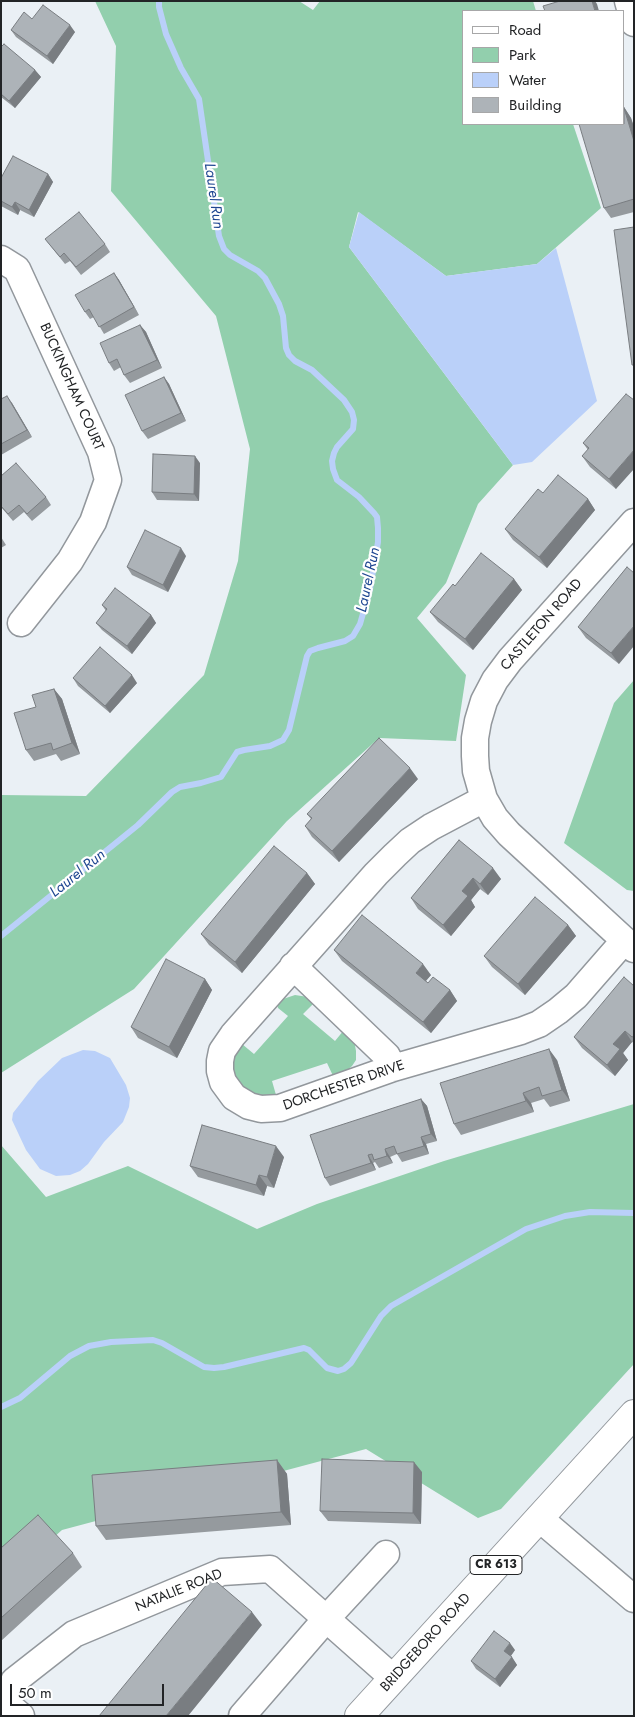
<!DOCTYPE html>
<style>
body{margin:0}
#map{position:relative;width:635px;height:1717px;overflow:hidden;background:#eaf0f5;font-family:Jost,sans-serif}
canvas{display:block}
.frame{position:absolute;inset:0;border:2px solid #222426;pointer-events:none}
.legend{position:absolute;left:462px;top:10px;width:162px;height:115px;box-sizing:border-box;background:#fff;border:1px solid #a7a7a8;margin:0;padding:6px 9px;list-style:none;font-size:15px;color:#222426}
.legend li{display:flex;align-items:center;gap:10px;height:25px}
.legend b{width:25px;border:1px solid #a7a7a8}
.scale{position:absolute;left:10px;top:1684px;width:154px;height:22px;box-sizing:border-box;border:2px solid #222426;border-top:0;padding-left:6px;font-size:15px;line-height:18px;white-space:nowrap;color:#222426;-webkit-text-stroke:4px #fff;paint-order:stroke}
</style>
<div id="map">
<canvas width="635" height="1717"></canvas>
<div class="frame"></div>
<ul class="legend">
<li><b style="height:6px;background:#fff"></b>Road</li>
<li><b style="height:14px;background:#92cfad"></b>Park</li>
<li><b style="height:14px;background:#bad0f9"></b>Water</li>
<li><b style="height:14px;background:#adb3b8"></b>Building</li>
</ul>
<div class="scale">50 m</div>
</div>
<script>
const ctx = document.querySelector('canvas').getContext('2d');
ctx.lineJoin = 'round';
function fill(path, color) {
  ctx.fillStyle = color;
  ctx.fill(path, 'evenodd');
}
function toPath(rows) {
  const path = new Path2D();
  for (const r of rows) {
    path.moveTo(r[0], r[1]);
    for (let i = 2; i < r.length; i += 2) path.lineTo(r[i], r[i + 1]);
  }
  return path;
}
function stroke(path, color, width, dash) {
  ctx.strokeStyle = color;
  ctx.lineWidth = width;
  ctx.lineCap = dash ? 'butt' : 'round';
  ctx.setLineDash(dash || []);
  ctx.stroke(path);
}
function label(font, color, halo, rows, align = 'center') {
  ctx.font = font + ' Jost,sans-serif';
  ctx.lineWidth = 4.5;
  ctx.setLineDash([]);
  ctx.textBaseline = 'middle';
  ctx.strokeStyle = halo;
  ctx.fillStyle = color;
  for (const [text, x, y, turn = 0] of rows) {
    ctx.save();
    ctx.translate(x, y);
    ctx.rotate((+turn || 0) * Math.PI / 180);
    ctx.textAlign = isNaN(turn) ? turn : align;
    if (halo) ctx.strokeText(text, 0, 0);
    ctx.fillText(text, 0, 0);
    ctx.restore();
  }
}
const green = toPath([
 [95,1,299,1,313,10,320,1,533,1,536,11,464,11,464,124,573,124,601,208,537,264,446,276,358,212,349,247,513,465,478,504,446,583,417,618,466,675,456,741,379,738,287,821,134,989,1,1073,1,795,86,796,204,675,238,561,250,449,216,316,111,191,116,46],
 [634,680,634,891,627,890,564,843,614,703],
 [295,995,308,997,314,1003,303,1014,335,1041,344,1030,354,1040,356,1051,356,1060,352,1066,343,1074,334,1078,327,1063,272,1081,276,1095,274,1098,249,1095,236,1080,232,1071,234,1053,242,1044,254,1054,288,1016,278,1008,277,1003,280,1000],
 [634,1104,634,1364,501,1509,478,1518,366,1449,62,1530,1,1584,1,1145,46,1197,128,1166,257,1229,317,1204,444,1161]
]);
const water = toPath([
 [359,212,446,276,537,264,556,248,597,401,532,462,513,465,349,247],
 [83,1050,95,1051,110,1058,126,1085,130,1098,129,1107,123,1122,104,1142,88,1164,80,1171,70,1175,56,1176,40,1169,26,1150,12,1120,13,1113,38,1081,62,1058]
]);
const stream = toPath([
 [1,936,138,825,172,792,180,787,201,783,221,777,237,752,244,750,270,746,283,740,289,730,307,656,310,651,318,648,345,641,353,636,360,624,370,589,378,542,378,528,377,517,374,513,359,497,337,480,333,469,332,461,334,453,337,447,353,429,354,420,352,412,344,400,312,370,295,361,289,355,286,348,283,316,279,304,265,278,258,271,230,255,224,249,219,236,199,99,181,68,166,34,159,7,159,1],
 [1,1407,20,1398,70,1356,89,1346,111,1342,153,1340,162,1343,204,1367,214,1368,224,1367,304,1348,309,1350,327,1368,338,1371,344,1369,351,1363,381,1316,391,1306,526,1229,565,1216,590,1212,634,1213]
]);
const minor = toPath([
 [628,1,634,23],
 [1,259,17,269,101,452,108,480,93,522,70,561,21,623],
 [634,522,510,660,495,680,484,701,478,721,475,738,475,756,476,771,484,799,495,818,509,834,634,949],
 [484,799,431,827,410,841,395,855,376,874,233,1035,222,1051,220,1061,220,1071,223,1082,234,1097,249,1106,261,1109,280,1108,393,1068,521,1031,539,1024,558,1011,576,996,624,941],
 [293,966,387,1056,393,1068],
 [539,1518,634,1599],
 [21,1716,8,1705,14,1681,74,1634,222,1572,270,1569,393,1678],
 [242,1716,326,1619,386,1554]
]);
const major = toPath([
 [359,1716,634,1414]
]);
const wall = toPath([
 [32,19,75,32,53,64,16,37,11,30],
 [1,47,35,70,41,77,15,108,1,97],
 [624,107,631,118,634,127,634,212,611,218,604,208],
 [48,174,53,182,34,217,20,210,18,215,1,206,1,178],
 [45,239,105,244,110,252,81,275,70,261,65,264],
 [114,273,119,280,139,315,104,334,94,317,90,319,85,312],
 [140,325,146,332,162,368,130,383,124,375,121,367,114,371,109,363],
 [164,377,169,384,186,421,148,439,142,431],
 [1,399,12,403,32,437,1,455],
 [634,400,616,489,590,467,582,456,588,450,583,443],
 [200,463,199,501,157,500,152,492],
 [1,476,46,497,51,505,32,521,24,512,13,521,1,507],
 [543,493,588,499,595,510,547,568,513,540,505,529],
 [1,537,6,545,1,548],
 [186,556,168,592,132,575,127,567],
 [627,567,619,664,586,638,578,627],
 [514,579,522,590,473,650,438,622,430,612],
 [102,605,151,615,156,623,132,654,102,630,96,623,106,611],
 [73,678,137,683,110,713,78,686],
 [54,689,62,699,80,754,61,761,56,754,34,761,26,750,36,707],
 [418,779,339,862,312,837,305,826,311,819,307,814],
 [459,840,501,879,488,895,480,889,471,900,475,907,451,936,418,909,411,898],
 [307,873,315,884,242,973,209,945,201,934],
 [568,925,576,936,525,995,492,967,484,956],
 [334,950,431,975,426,981,428,983,450,990,457,1001,431,1033,342,961],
 [205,979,212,990,177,1058,138,1038,131,1027],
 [634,986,634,1043,632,1042,623,1053,628,1060,615,1076,582,1048,574,1037],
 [557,1060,570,1101,550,1107,544,1099,531,1103,534,1112,461,1135,454,1124],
 [421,1099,427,1106,437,1141,426,1144,429,1154,402,1162,397,1154,390,1157,393,1163,379,1168,375,1162,373,1163,376,1170,330,1186,325,1178],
 [284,1157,274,1188,267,1186,264,1196,198,1177,190,1166],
 [277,1460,287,1474,291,1525,106,1540,96,1526],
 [422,1472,421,1524,328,1521,320,1511],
 [1,1548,73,1553,82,1567,1,1641],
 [515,1650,511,1656,517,1665,500,1687,476,1669,471,1661]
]);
const shadedWall = toPath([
 [592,1,595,1,597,4,599,11,595,11],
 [70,25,75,32,53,64,47,56],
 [35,70,41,77,15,108,9,101],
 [624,107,631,118,634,127,634,141],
 [48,174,53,182,34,217,29,210],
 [15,202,20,210,18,215,12,207],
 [114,273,119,280,139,315,134,307],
 [140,325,146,332,162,368,157,360],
 [164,377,169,384,186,421,181,413],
 [7,396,12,403,32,437,27,430],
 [634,450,634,469,616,489,609,479],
 [195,456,200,463,199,501,194,494],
 [588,499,595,510,547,568,539,557],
 [181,548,186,556,168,592,163,585],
 [514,579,522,590,473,650,465,639],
 [151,615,156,623,132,654,127,646],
 [634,626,634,646,619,664,611,653],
 [132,675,137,683,110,713,105,706],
 [54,689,62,699,80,754,72,743],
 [410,768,418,779,339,862,332,851],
 [493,868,501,879,488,895,480,884],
 [307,873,315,884,242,973,235,962],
 [473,878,480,889,471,900,475,907,451,936,443,925,462,891],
 [568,925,576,936,525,995,518,984],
 [423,964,431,975,423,984,416,973],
 [205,979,212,990,177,1058,169,1047],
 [450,990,457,1001,431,1033,423,1022],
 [625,1031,632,1042,623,1053,628,1060,615,1076,607,1065,613,1044],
 [549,1049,557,1060,570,1101,562,1090],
 [523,1093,531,1103,534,1112,526,1101],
 [421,1099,427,1106,437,1141,431,1134],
 [421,1137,426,1144,429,1154,424,1146],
 [276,1146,284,1157,274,1188,267,1177],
 [385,1149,390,1157,393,1163,387,1156],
 [368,1155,373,1163,376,1170,371,1163],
 [259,1175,267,1186,264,1196,256,1185],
 [277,1460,287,1474,291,1525,281,1512],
 [414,1462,422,1472,421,1524,413,1513],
 [252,1612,262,1625,188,1716,166,1716],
 [510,1643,515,1650,509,1658,504,1651],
 [512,1657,517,1665,500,1687,495,1679]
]);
const building = toPath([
 [560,1,592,1,595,11,545,11,543,6,560,1],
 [43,5,70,25,47,56,11,30,24,12,32,19,43,5],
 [4,44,35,70,9,101,1,94,1,47,4,44],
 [624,108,634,141,634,199,604,208,579,124,624,124,624,108],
 [13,156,48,174,29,210,15,202,12,207,1,201,1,178,13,156],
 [79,212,105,244,76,267,64,253,60,257,45,239,79,212],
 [634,227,634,365,632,365,614,230,634,227],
 [114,273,134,307,99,327,89,309,85,312,75,295,114,273],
 [140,325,157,360,124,375,117,359,109,363,100,343,140,325],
 [164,377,181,413,142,431,125,395,164,377],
 [626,394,634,400,634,450,609,479,582,456,589,448,583,443,626,394],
 [7,396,27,430,1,444,1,399,7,396],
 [153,454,195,456,194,494,152,492,153,454],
 [16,463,46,497,27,514,19,505,8,514,1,506,1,476,16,463],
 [558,475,588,499,539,557,505,529,538,489,543,493,558,475],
 [145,530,181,548,163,585,127,567,145,530],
 [481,553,514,579,465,639,430,612,453,584,455,586,481,553],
 [627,567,634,573,634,626,611,653,578,627,627,567],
 [115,588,151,615,127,646,96,623,107,609,102,605,115,588],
 [100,647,132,675,105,706,73,678,100,647],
 [54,689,72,743,53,750,51,743,26,750,14,713,36,707,32,695,54,689],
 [379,738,410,768,332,851,305,826,312,818,307,814,379,738],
 [459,840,493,868,480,884,473,878,462,891,468,896,443,925,411,898,459,840],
 [274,846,307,873,235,962,201,934,274,846],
 [535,897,568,925,518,984,484,956,535,897],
 [362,915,423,964,416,973,428,983,433,977,450,990,423,1022,334,950,362,915],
 [166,959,205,979,169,1047,131,1027,166,959],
 [624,977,634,986,634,1036,632,1037,625,1031,613,1044,620,1049,607,1065,574,1037,624,977],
 [549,1049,562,1090,542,1096,539,1087,523,1093,526,1101,454,1124,440,1083,549,1049],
 [421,1099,431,1134,421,1137,424,1146,397,1154,394,1146,385,1149,387,1156,374,1160,372,1154,368,1155,371,1163,325,1178,310,1135,421,1099],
 [202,1125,276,1146,267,1177,259,1175,256,1185,190,1166,202,1125],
 [322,1459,414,1462,413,1513,320,1511,322,1459],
 [277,1460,281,1512,96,1526,92,1475,277,1460],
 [38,1515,73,1553,1,1618,1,1548,38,1515],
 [212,1578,252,1612,166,1716,99,1716,212,1578],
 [494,1631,510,1643,504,1651,512,1657,495,1679,471,1661,494,1631]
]);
const shields = [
 [496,1565,52]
];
const shieldNames = [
 ["CR 613",496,1565]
];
const streetNames = [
 ["BUCKINGHAM COURT",71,387,66],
 ["CASTLETON ROAD",542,625,-49],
 ["DORCHESTER DRIVE",344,1086,-19],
 ["NATALIE ROAD",179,1591,-22],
 ["BRIDGEBORO ROAD",426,1643,-48]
];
const waterNames = [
 ["Laurel Run",213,196,82],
 ["Laurel Run",369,580,-78],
 ["Laurel Run",78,874,-39]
];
fill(green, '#92cfad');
fill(water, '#bad0f9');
stroke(stream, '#bad0f9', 6);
stroke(minor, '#92979c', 29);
stroke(major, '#92979c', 30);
stroke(minor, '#fff', 26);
stroke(major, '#fff', 28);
fill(wall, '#959a9e');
fill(shadedWall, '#797d81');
fill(building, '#adb3b8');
stroke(building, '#797d81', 1);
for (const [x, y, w] of shields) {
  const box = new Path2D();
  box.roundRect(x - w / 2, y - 9.5, w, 19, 4);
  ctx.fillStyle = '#fff';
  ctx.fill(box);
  stroke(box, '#222426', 1);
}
label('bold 12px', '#222426', null, shieldNames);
label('14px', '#222426', '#fff', streetNames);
label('italic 15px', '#1e4691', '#fff', waterNames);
</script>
